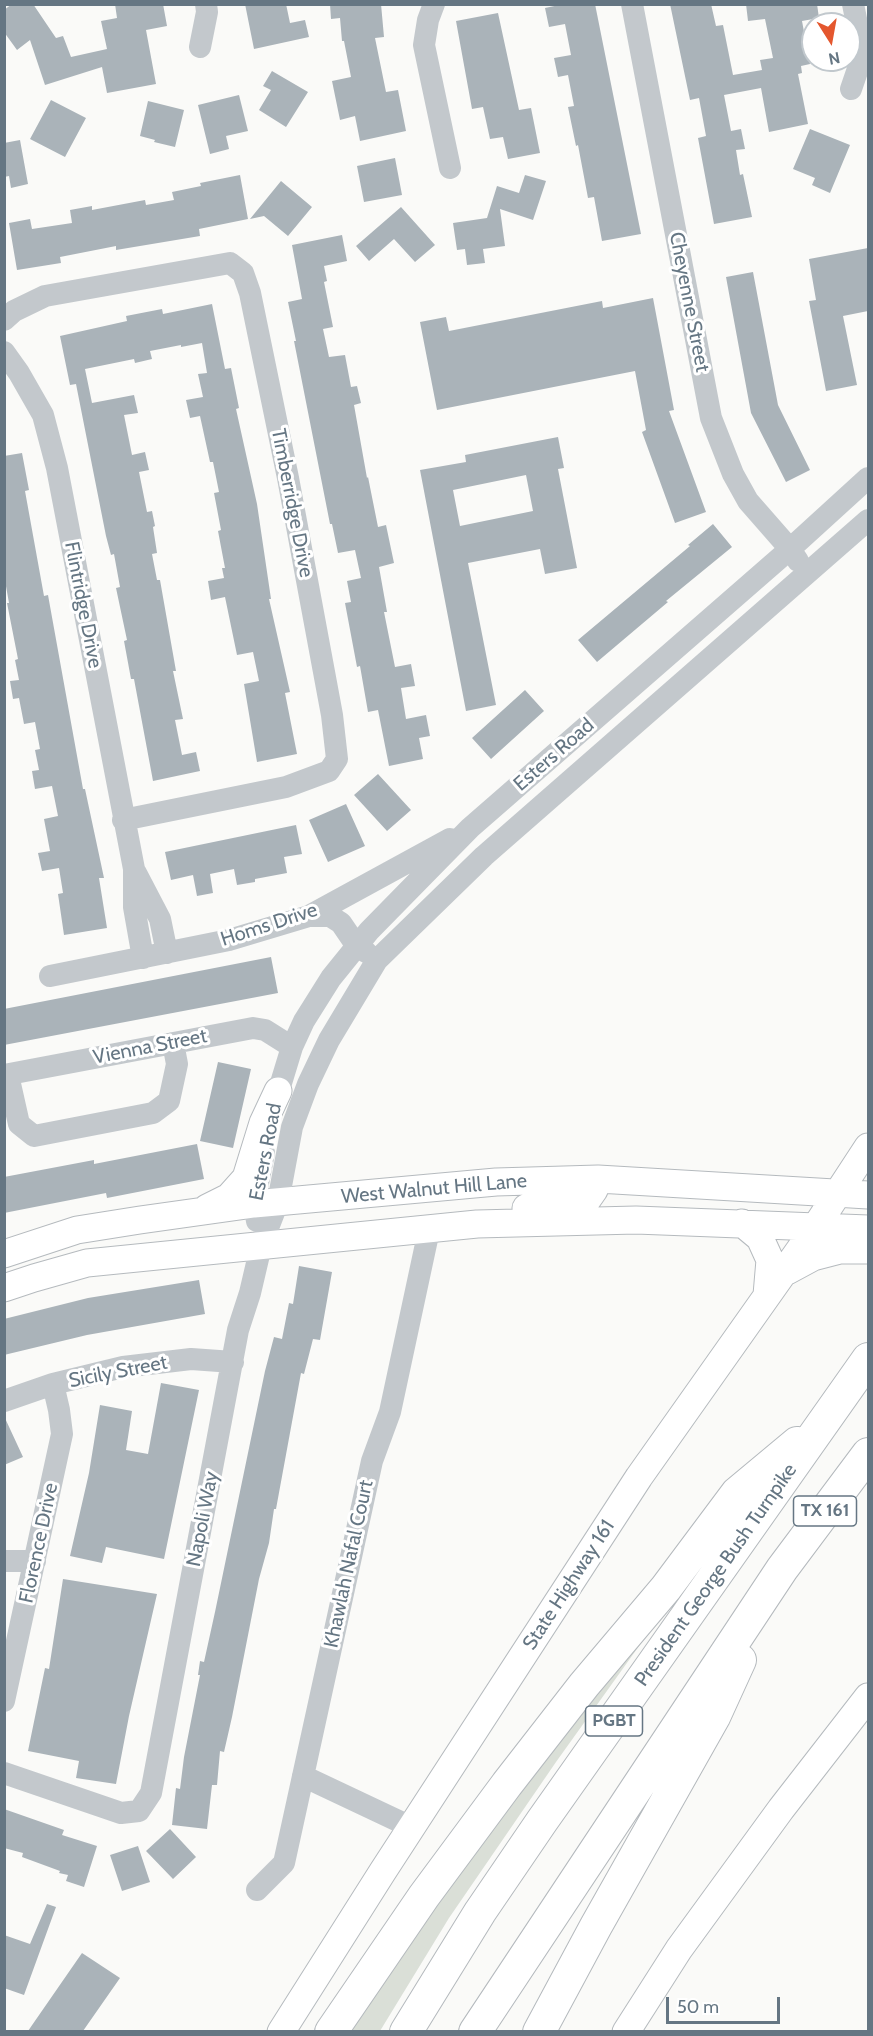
<!DOCTYPE html>
<style>
body{margin:0}
#map{position:relative;width:873px;height:2036px;overflow:hidden;background:#fafaf8;font-family:Cabin,sans-serif}
canvas{display:block}
.frame{position:absolute;inset:0;border:6px solid #657683;pointer-events:none}
.north{position:absolute;left:801px;top:12px;width:60px;height:60px;box-sizing:border-box;background:#fff;border:2px solid #c1c8cd;border-radius:50%;rotate:169deg;font-size:16px;font-weight:700;line-height:24px;text-align:center;color:#657683}
.north::after{content:'';display:block;margin:auto;width:21px;height:27px;background:#e4572e;clip-path:polygon(50% 0,100% 100%,50% 72%,0 100%)}
.scale{position:absolute;left:666px;top:1997px;width:114px;height:27px;box-sizing:border-box;border:3px solid #657683;border-top:0;padding-left:8px;font-size:18px;line-height:21px;white-space:nowrap;color:#657683;-webkit-text-stroke:4px #fff;paint-order:stroke}
</style>
<div id="map">
<canvas width="873" height="2036"></canvas>
<div class="frame"></div>
<div class="north">N</div>
<div class="scale">50 m</div>
</div>
<script>
const ctx = document.querySelector('canvas').getContext('2d');
ctx.lineJoin = 'round';
function fill(path, color) {
  ctx.fillStyle = color;
  ctx.fill(path, 'evenodd');
}
function toPath(rows) {
  const path = new Path2D();
  for (const r of rows) {
    path.moveTo(r[0], r[1]);
    for (let i = 2; i < r.length; i += 2) path.lineTo(r[i], r[i + 1]);
  }
  return path;
}
function stroke(path, color, width, dash) {
  ctx.strokeStyle = color;
  ctx.lineWidth = width;
  ctx.lineCap = dash ? 'butt' : 'round';
  ctx.setLineDash(dash || []);
  ctx.stroke(path);
}
function label(font, color, halo, rows, align = 'center') {
  ctx.font = font + ' Cabin,sans-serif';
  ctx.lineWidth = 6;
  ctx.setLineDash([]);
  ctx.textBaseline = 'middle';
  ctx.strokeStyle = halo;
  ctx.fillStyle = color;
  for (const [text, x, y, turn = 0] of rows) {
    ctx.save();
    ctx.translate(x, y);
    ctx.rotate((+turn || 0) * Math.PI / 180);
    ctx.textAlign = isNaN(turn) ? turn : align;
    if (halo) ctx.strokeText(text, 0, 0);
    ctx.fillText(text, 0, 0);
    ctx.restore();
  }
}
const green = toPath([
 [667,1607,556,1762,449,1918,380,2031,341,2032,510,1796]
]);
const building = toPath([
 [12,4,33,4,56,38,63,36,71,57,107,49,101,21,117,18,115,4,163,4,167,26,146,30,156,84,107,93,102,67,45,85,30,40,17,50,4,32,4,10],
 [245,4,286,4,290,23,305,20,309,37,254,49],
 [330,4,381,4,384,37,375,38,386,92,398,90,406,131,360,141,355,116,340,120,332,81,351,77,344,41,342,41,340,18,331,19],
 [564,4,595,4,641,234,602,241,594,197,588,198,578,145,576,146,568,107,574,106,568,75,558,77,554,58,571,55,565,24,549,27,545,8],
 [670,4,711,4,716,26,723,25,733,75,762,70,760,60,773,58,765,19,748,21,746,4,817,4,819,18,802,21,810,64,801,66,802,73,798,74,808,124,769,132,761,88,724,95,731,131,741,129,745,149,736,150,740,175,743,174,752,217,714,224,698,138,706,136,699,98,690,100],
 [498,13,519,110,531,108,540,153,508,159,503,137,490,139,483,107,472,109,456,21],
 [272,71,308,92,286,127,259,110,271,90,263,86],
 [239,95,248,131,226,136,229,149,210,154,198,105],
 [51,100,86,118,65,157,30,139],
 [148,101,184,110,175,147,154,142,155,140,140,136],
 [810,129,850,145,830,193,812,185,815,178,793,169],
 [20,140,28,184,11,188,9,176,4,177,4,143],
 [395,158,402,195,364,202,357,166],
 [240,175,248,219,199,229,200,236,116,250,116,246,60,257,61,263,17,270,9,223,30,219,32,229,72,223,70,210,92,206,92,210,145,200,146,205,174,200,172,192,201,186,200,183],
 [525,175,546,181,533,220,500,209,505,246,483,249,485,263,467,265,465,249,457,250,453,223,487,218,497,186,519,193],
 [281,181,312,207,288,236,264,216,250,219],
 [401,207,435,245,415,262,394,239,369,261,356,246],
 [342,235,347,261,324,266,327,281,324,282,333,327,323,329,329,357,345,355,351,387,357,386,361,403,354,405,367,478,368,477,378,527,386,525,394,563,379,567,387,612,384,612,395,667,411,664,415,686,401,688,406,719,426,715,430,736,419,738,423,759,389,766,378,710,368,712,360,666,357,667,345,603,351,602,347,581,361,578,355,550,338,553,332,524,330,524,294,341,296,341,288,302,302,299,292,245],
 [868,248,868,311,843,316,857,385,826,391,809,301,816,300,809,259],
 [753,272,778,405,810,470,786,482,751,413,726,277],
 [653,298,674,410,669,411,706,512,675,523,642,432,646,430,635,371,437,410,420,322,446,317,449,331,602,301,603,308],
 [212,304,225,369,231,368,239,408,236,409,257,504,271,599,269,599,290,692,285,693,297,754,257,762,244,684,259,681,253,652,237,655,225,597,211,600,208,581,224,578,222,568,225,568,218,531,221,530,214,493,219,492,213,462,210,462,200,416,190,418,186,400,203,397,198,374,207,373,202,343,181,347,181,345,150,351,152,359,135,363,134,359,85,369,92,403,134,395,138,413,124,415,132,455,145,452,149,470,139,472,147,512,152,511,155,526,153,527,157,553,152,554,157,580,160,580,176,671,173,671,183,719,175,720,182,755,196,752,200,771,153,781,134,679,131,679,124,641,127,640,116,588,120,587,114,554,111,555,106,536,76,384,70,385,60,336,127,321,126,316,162,309,163,314],
 [558,437,564,468,558,469,577,568,545,574,540,549,468,563,496,705,466,711,420,470,466,462,465,455],
 [526,475,533,511,460,526,453,490],
 [22,453,29,490,25,491,44,596,48,595,83,789,85,789,104,878,99,878,107,928,64,935,58,894,63,893,59,868,42,871,38,853,50,851,44,819,58,816,52,786,35,789,32,771,39,770,35,750,40,749,35,722,24,724,19,698,13,699,10,681,19,680,15,660,18,659,7,603,9,603,4,575,4,456],
 [713,524,732,547,666,601,668,602,597,662,578,640,690,546,688,545],
 [525,690,544,711,491,759,472,738],
 [378,774,411,810,387,831,354,795],
 [346,804,365,846,328,862,309,820],
 [296,825,302,854,284,857,287,873,255,879,255,882,237,885,234,869,210,874,213,893,197,896,193,875,171,880,165,852],
 [271,957,278,993,4,1045,4,1009],
 [218,1062,251,1069,233,1148,200,1141],
 [197,1144,204,1179,107,1198,106,1193,4,1213,4,1177,94,1160,94,1164],
 [299,1266,332,1272,320,1340,313,1339,304,1374,301,1373,276,1509,274,1509,269,1543,259,1579,232,1717,224,1752,220,1751,217,1785,212,1785,207,1829,172,1825,176,1788,180,1789,184,1757,200,1675,198,1675,200,1661,204,1662,215,1612,265,1371,274,1337,282,1339,289,1303,293,1304],
 [199,1280,205,1314,87,1335,4,1355,4,1319,88,1298],
 [161,1383,199,1390,164,1559,106,1547,102,1563,70,1556,89,1473,100,1405,132,1411,126,1450,148,1454],
 [4,1416,23,1457,4,1465],
 [63,1579,157,1594,129,1716,116,1784,76,1778,79,1761,28,1751,45,1668,49,1669],
 [4,1809,64,1830,62,1835,97,1846,84,1887,66,1881,68,1875,59,1873,60,1871,22,1857,23,1853,4,1848],
 [170,1829,196,1857,173,1879,146,1851],
 [138,1846,150,1882,122,1891,110,1855],
 [47,1904,56,1907,24,1995,4,1988,4,1935,30,1944],
 [82,1953,120,1978,83,2031,28,2031]
]);
const minor = toPath([
 [434,4,428,20,424,45,450,168],
 [632,4,711,418,733,474,748,501,790,549,798,561],
 [200,47,207,12,206,4],
 [851,89,863,54,853,4],
 [4,320,14,311,45,296,230,263,243,273,250,293,288,478,332,715,337,759,329,771,286,787,123,820],
 [4,352,19,373,43,415,57,468,134,869,134,907,143,958],
 [136,873,160,919,167,953],
 [309,916,330,916,341,923,356,945,366,952],
 [50,976,229,940,309,916,450,839],
 [4,1075,253,1028,265,1030,292,1047],
 [8,1075,19,1124,34,1136,153,1113,169,1101,177,1064,173,1043],
 [274,1106,292,1047,304,1021,331,978,369,931,470,828,790,549,868,478],
 [257,1221,254,1204,264,1153],
 [4,1401,53,1384,123,1367,191,1359,233,1362],
 [4,1561,35,1561],
 [4,1701,62,1434,59,1410,53,1384],
 [4,1773,121,1813,139,1811,151,1793,238,1330,250,1293,261,1246,278,1202,292,1127,308,1084,329,1040,377,960,484,856,868,520],
 [303,1776,411,1827],
 [257,1890,284,1863,372,1461,390,1412,429,1230]
]);
const major = toPath([
 [207,1208,229,1197,246,1178,263,1123,278,1091],
 [526,1208,587,1200,594,1190,598,1179],
 [742,1223,760,1238,770,1260,767,1295],
 [4,1254,77,1230,140,1220,254,1204,496,1182,598,1179,868,1195],
 [787,1271,813,1257,840,1250,868,1250],
 [4,1288,34,1278,87,1263,477,1224,636,1220,868,1229],
 [281,2032,383,1871,639,1477,815,1228,868,1147],
 [626,2032,679,1949,781,1809,868,1697]
]);
const highway = toPath([
 [331,2032,424,1896,507,1784,584,1685,666,1588,737,1493,797,1443],
 [406,2032,480,1912,542,1821,868,1359],
 [475,2032,782,1569,868,1454],
 [539,2032,596,1926,714,1717,740,1660]
]);
const shields = [
 [825,1511,63],
 [614,1721,57]
];
const shieldNames = [
 ["TX 161",825,1511],
 ["PGBT",614,1721]
];
const streetNames = [
 ["Cheyenne Street",689,302,79],
 ["Timberridge Drive",292,503,79],
 ["Flintridge Drive",83,605,79],
 ["Esters Road",554,755,-41],
 ["Homs Drive",269,925,-18],
 ["Vienna Street",150,1047,-11],
 ["Esters Road",266,1152,-79],
 ["West Walnut Hill Lane",434,1189,-5],
 ["Sicily Street",118,1372,-11],
 ["Napoli Way",203,1519,-79],
 ["Florence Drive",39,1543,-78],
 ["Khawlah Nafal Court",349,1564,-78],
 ["President George Bush Turnpike",716,1575,-55],
 ["State Highway 161",569,1585,-57]
];
fill(green, '#dadfd7');
fill(building, '#aab3b9');
stroke(major, '#b5babe', 29);
stroke(highway, '#b4b9bd', 34);
stroke(minor, '#c3c8cc', 22);
stroke(major, '#fff', 27);
stroke(highway, '#fff', 32);
for (const [x, y, w] of shields) {
  const box = new Path2D();
  box.roundRect(x - w / 2, y - 15, w, 30, 4.5);
  ctx.fillStyle = '#fff';
  ctx.fill(box);
  stroke(box, '#657683', 1.5);
}
label('bold 18px', '#657683', null, shieldNames);
label('20px', '#657683', '#fff', streetNames);
</script>
